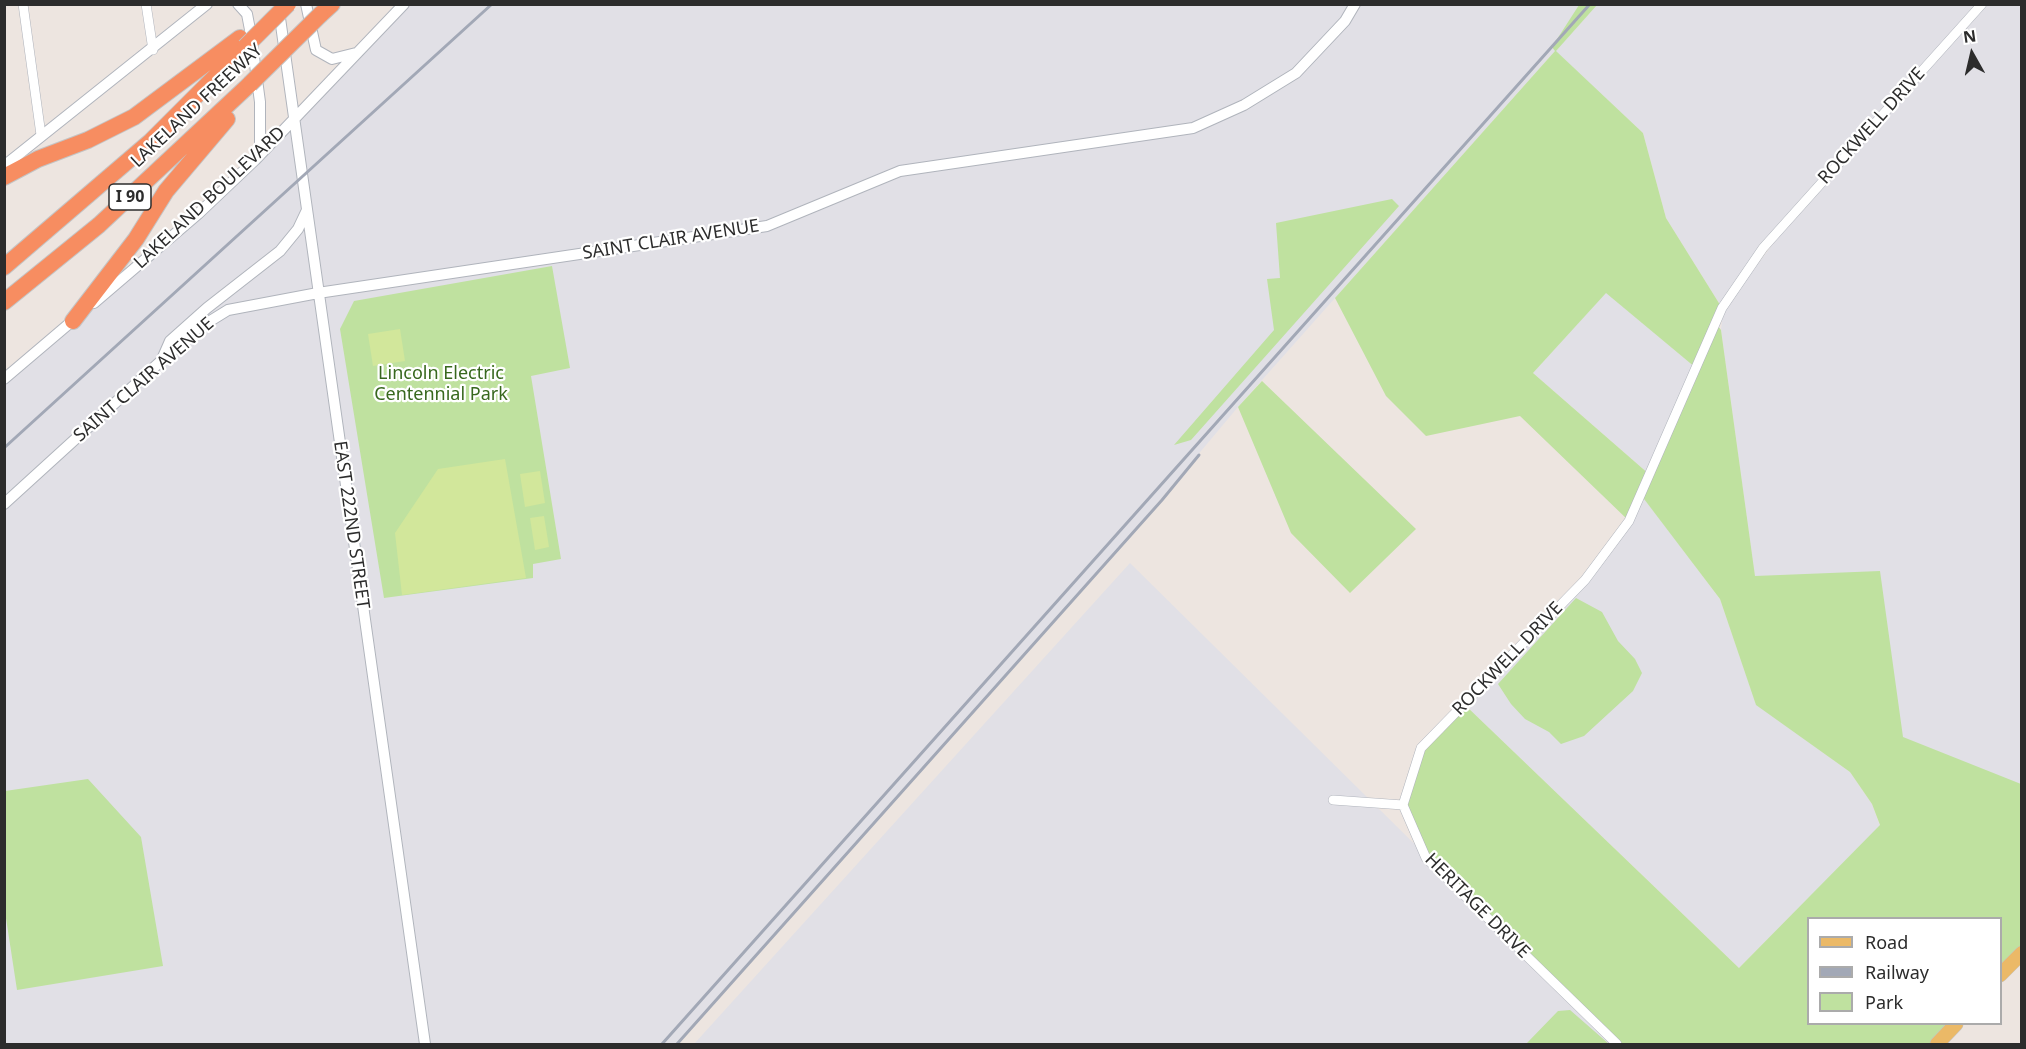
<!DOCTYPE html>
<style>
body{margin:0}
#map{position:relative;width:2026px;height:1049px;overflow:hidden;background:#ede5e0;font-family:"Noto Sans",sans-serif}
canvas{display:block}
.frame{position:absolute;inset:0;border:6px solid #2c2c2c;pointer-events:none}
.legend{position:absolute;left:1807px;top:917px;width:195px;height:108px;box-sizing:border-box;background:#fff;border:2px solid #ababab;margin:0;padding:8px 10px;list-style:none;font-size:18px;color:#2c2c2c}
.legend li{display:flex;align-items:center;gap:12px;height:30px}
.legend b{width:30px;border:2px solid #ababab}
.north{position:absolute;left:1942px;top:24px;width:60px;height:60px;-webkit-text-stroke:4px #fff;paint-order:stroke;rotate:352deg;font-size:16px;font-weight:700;line-height:24px;text-align:center;color:#2c2c2c}
.north::after{content:'';display:block;margin:auto;width:21px;height:27px;background:#2c2c2c;clip-path:polygon(50% 0,100% 100%,50% 72%,0 100%)}
</style>
<div id="map">
<canvas width="2026" height="1049"></canvas>
<div class="frame"></div>
<ul class="legend">
<li><b style="height:8px;background:#ebb967"></b>Road</li>
<li><b style="height:8px;background:#a2a8b6"></b>Railway</li>
<li><b style="height:16px;background:#bfe19f"></b>Park</li>
</ul>
<div class="north">N</div>
</div>
<script>
const ctx = document.querySelector('canvas').getContext('2d');
ctx.lineJoin = 'round';
function fill(path, color) {
  ctx.fillStyle = color;
  ctx.fill(path, 'evenodd');
}
function toPath(rows) {
  const path = new Path2D();
  for (const r of rows) {
    path.moveTo(r[0], r[1]);
    for (let i = 2; i < r.length; i += 2) path.lineTo(r[i], r[i + 1]);
  }
  return path;
}
function stroke(path, color, width, dash) {
  ctx.strokeStyle = color;
  ctx.lineWidth = width;
  ctx.lineCap = dash ? 'butt' : 'round';
  ctx.setLineDash(dash || []);
  ctx.stroke(path);
}
function label(font, color, halo, rows, align = 'center') {
  ctx.font = font + ' "Noto Sans",sans-serif';
  ctx.lineWidth = 4.5;
  ctx.setLineDash([]);
  ctx.textBaseline = 'middle';
  ctx.strokeStyle = halo;
  ctx.fillStyle = color;
  for (const [text, x, y, turn = 0] of rows) {
    ctx.save();
    ctx.translate(x, y);
    ctx.rotate((+turn || 0) * Math.PI / 180);
    ctx.textAlign = isNaN(turn) ? turn : align;
    if (halo) ctx.strokeText(text, 0, 0);
    ctx.fillText(text, 0, 0);
    ctx.restore();
  }
}
const industrial = toPath([
 [404,5,1579,5,1555,51,1597,5,1982,5,1787,221,1722,308,1666,218,1643,133,1555,51,1238,407,1117,551,677,1044,5,1044,4,379,198,214],
 [1985,5,2021,5,2021,833,1900,782,1755,577,1721,330,1723,310,1789,223],
 [1606,292,1696,368,1650,475,1533,373],
 [1641,494,1720,599,1756,704,1850,772,1872,804,1880,826,1739,968,1464,704,1585,580,1629,521],
 [1130,563,1617,1044,694,1044]
]);
const green = toPath([
 [1579,5,1597,5,1556,51,1643,133,1666,218,1722,308,1716,323,1721,330,1755,576,1880,571,1903,737,2021,784,2021,953,2001,975,2000,918,1808,918,1808,1024,1956,1024,1937,1044,1617,1044,1426,858,1403,805,1421,748,1464,704,1739,968,1880,825,1872,804,1850,772,1756,705,1720,599,1641,495,1629,521,1520,416,1426,436,1386,396,1335,298,1555,51,1552,47],
 [1606,293,1696,368,1650,475,1533,373],
 [1392,199,1399,206,1191,440,1174,445,1274,330,1267,279,1280,278,1276,223],
 [552,266,570,368,531,376,561,559,533,564,533,578,384,598,340,329,354,301],
 [1262,381,1416,529,1350,593,1291,533,1238,407],
 [1576,598,1602,612,1618,641,1635,659,1642,673,1633,691,1584,736,1561,744,1549,732,1525,719,1511,704,1498,684],
 [88,779,141,837,163,966,17,990,4,905,5,791],
 [1570,1010,1609,1044,1526,1044,1558,1011]
]);
const pitch = toPath([
 [400,329,405,361,373,366,368,334],
 [505,459,526,578,402,595,395,533,438,469],
 [540,471,545,503,525,507,520,474],
 [544,516,549,547,535,550,530,518]
]);
const minor = toPath([
 [23,4,41,135],
 [146,4,153,50],
 [1333,800,1403,805,1426,858,1617,1044],
 [1403,805,1421,748,1585,580,1629,521,1722,308,1763,248,1982,4]
]);
const tertiary = toPath([
 [238,4,247,14,251,35,260,102,260,155],
 [306,4,316,50,332,59,356,53],
 [279,11,425,1044],
 [4,166,207,4],
 [94,303,198,214,255,160,404,4],
 [163,357,170,341,207,308,280,251,298,229,307,210],
 [4,379,77,317],
 [4,504,194,331,228,310,318,293,767,226,900,171,1193,128,1244,105,1296,73,1345,21,1355,4]
]);
const primary = toPath([
 [2000,975,2022,953],
 [1937,1044,1956,1024]
]);
const motorway = toPath([
 [320,15,332,4],
 [4,177,38,159,88,140,134,117,240,38],
 [4,267,151,141,245,47],
 [4,302,99,225,250,84],
 [73,321,136,239,166,191,227,119]
]);
const rail = toPath([
 [4,448,492,4],
 [662,1044,1590,4],
 [677,1044,1162,500,1199,455]
]);
const motorwayBridge = toPath([
 [245,47,288,4],
 [250,84,320,15]
]);
const shields = [
 [130,197,42]
];
const shieldNames = [
 ["I 90",130,197]
];
const streetNames = [
 ["LAKELAND FREEWAY",197,106,-43],
 ["ROCKWELL DRIVE",1872,126,-48],
 ["LAKELAND BOULEVARD",210,198,-43],
 ["SAINT CLAIR AVENUE",671,240,-9],
 ["SAINT CLAIR AVENUE",144,380,-41],
 ["EAST 222ND STREET",351,525,82],
 ["ROCKWELL DRIVE",1508,659,-46],
 ["HERITAGE DRIVE",1477,906,45]
];
const parkNames = [
 ["Lincoln Electric",441,374],
 ["Centennial Park",441,395]
];
fill(industrial, '#e1e0e6');
fill(green, '#bfe19f');
fill(pitch, '#d2e79b');
stroke(minor, '#b0b4bc', 10);
stroke(tertiary, '#b0b4bc', 12);
stroke(primary, '#c4c4c4', 15);
stroke(motorway, '#c4c4c4', 18);
stroke(minor, '#fff', 9);
stroke(tertiary, '#fff', 10);
stroke(primary, '#ebb967', 14);
stroke(motorway, '#f78d61', 16);
stroke(rail, '#a2a8b6', 3);
stroke(motorwayBridge, '#c4c4c4', 18, []);
stroke(motorwayBridge, '#f78d61', 16);
for (const [x, y, w] of shields) {
  const box = new Path2D();
  box.roundRect(x - w / 2, y - 13, w, 26, 4.5);
  ctx.fillStyle = '#fff';
  ctx.fill(box);
  stroke(box, '#2c2c2c', 1.5);
}
label('bold 16px', '#2c2c2c', null, shieldNames);
label('18px', '#2c2c2c', '#fff', streetNames);
label('18px', '#38681e', '#fff', parkNames);
</script>
